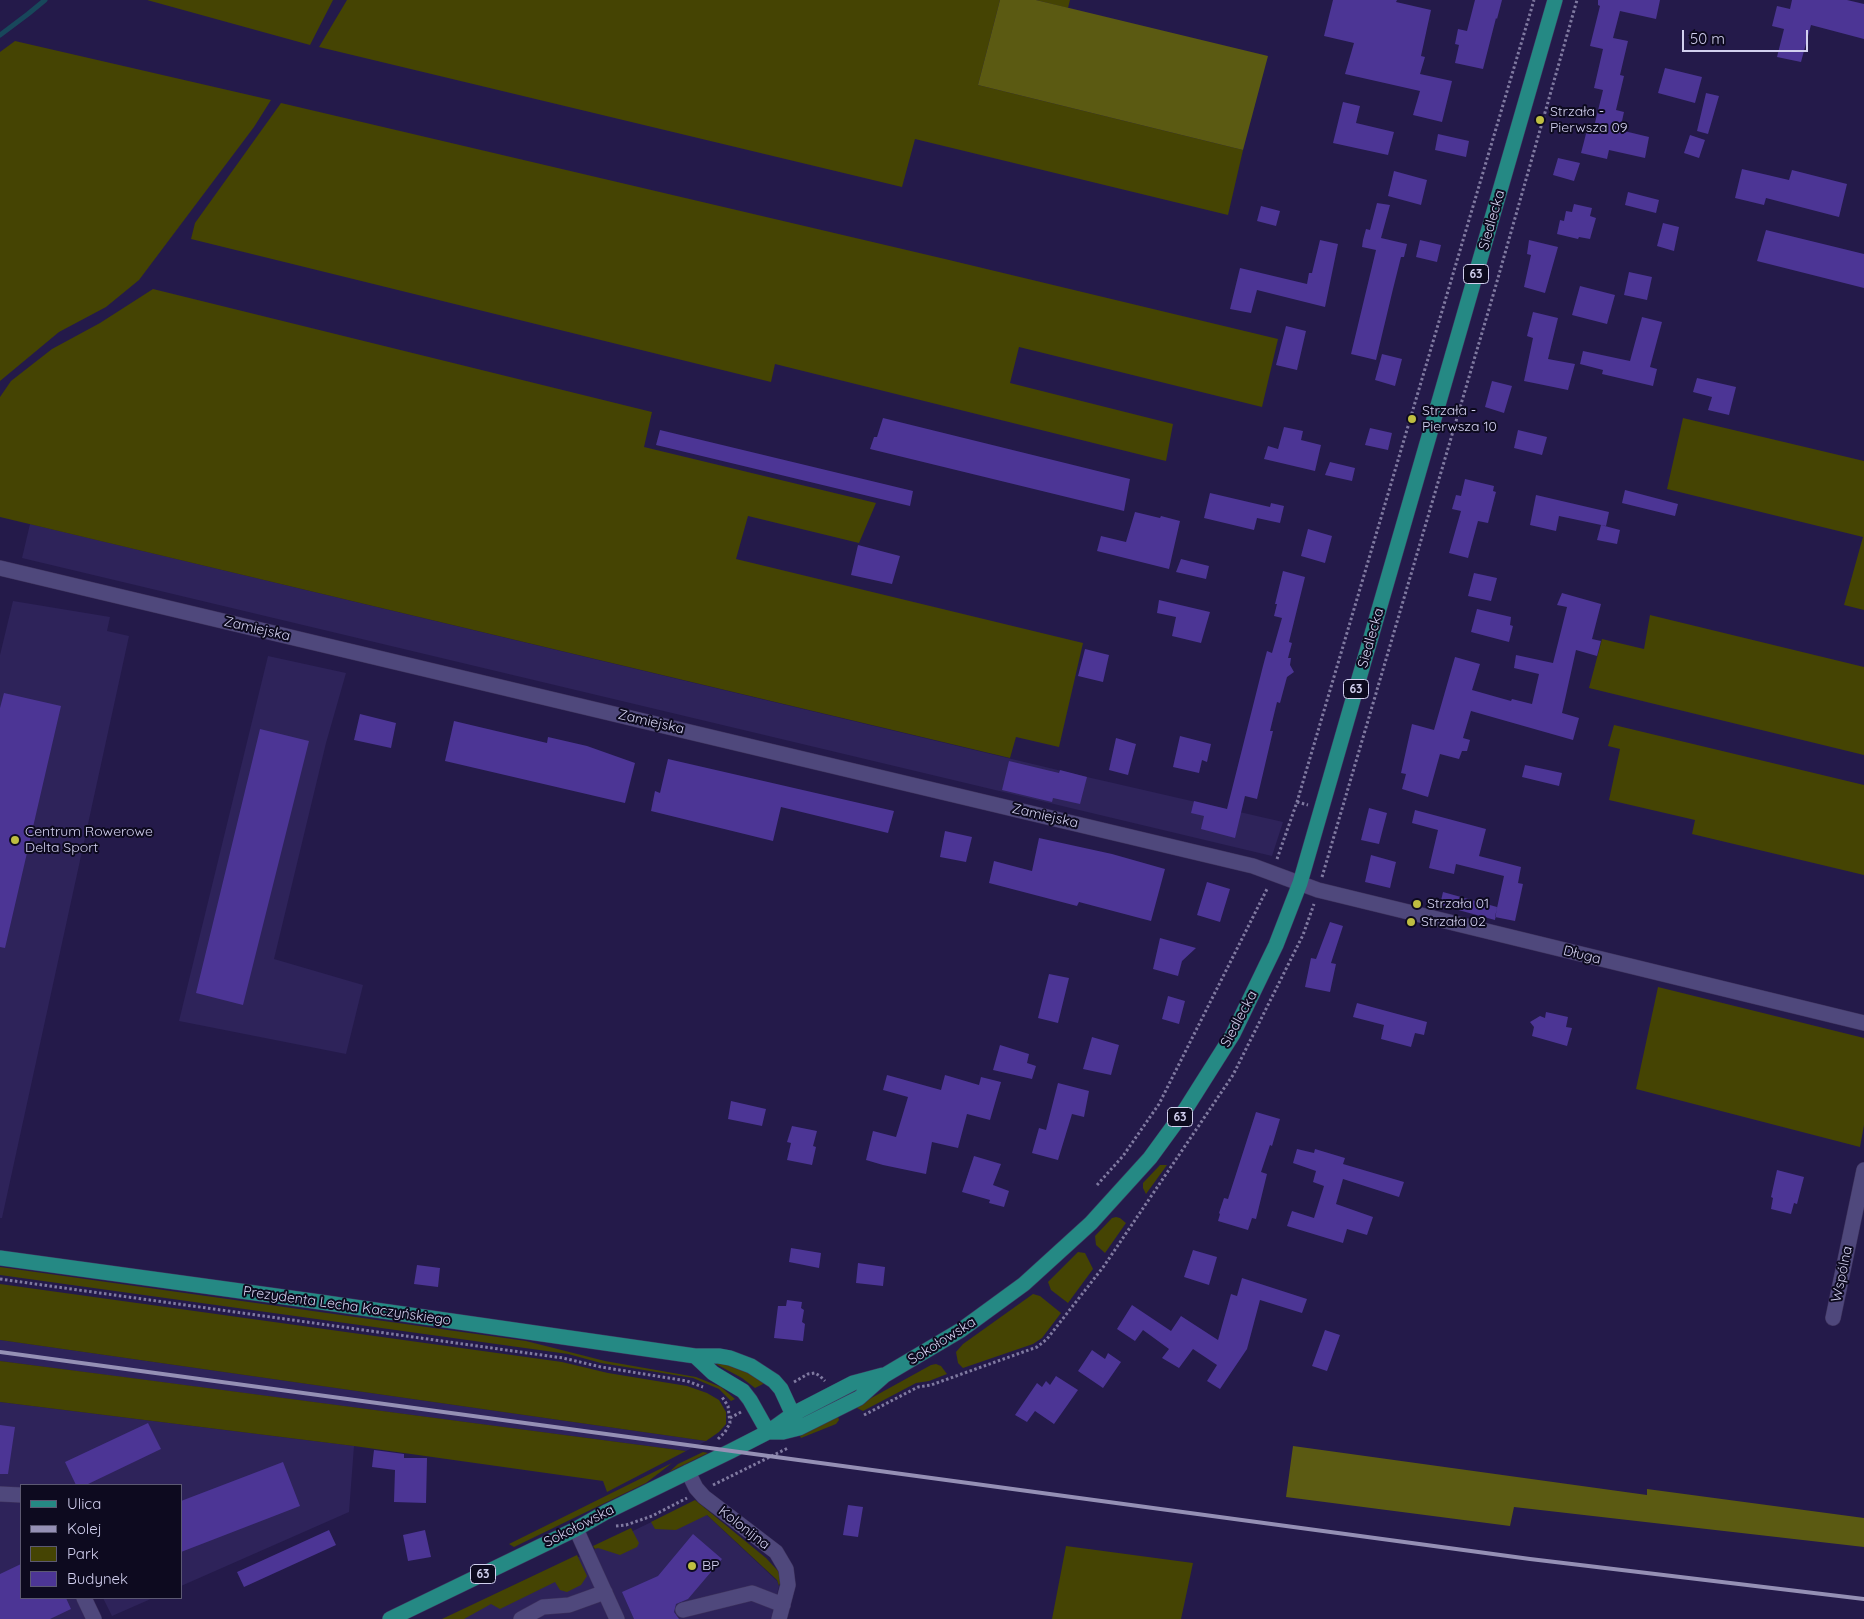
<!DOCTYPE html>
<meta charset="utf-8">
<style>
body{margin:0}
#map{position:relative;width:1864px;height:1619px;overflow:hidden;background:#241a4a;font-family:Quicksand,sans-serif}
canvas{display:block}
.legend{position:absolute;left:20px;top:1484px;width:162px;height:115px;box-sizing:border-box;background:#0d0a1f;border:1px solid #5c5972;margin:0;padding:6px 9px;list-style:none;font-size:15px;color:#d2d0ef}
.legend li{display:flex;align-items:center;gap:10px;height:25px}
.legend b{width:25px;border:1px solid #5c5972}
.scale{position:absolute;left:1682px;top:30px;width:126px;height:22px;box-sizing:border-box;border:2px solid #d2d0ef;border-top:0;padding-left:6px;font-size:15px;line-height:18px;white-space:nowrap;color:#d2d0ef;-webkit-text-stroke:4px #0d0a1f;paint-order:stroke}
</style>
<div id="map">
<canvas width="1864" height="1619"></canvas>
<ul class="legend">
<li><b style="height:6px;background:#258984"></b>Ulica</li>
<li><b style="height:6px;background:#9590b5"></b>Kolej</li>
<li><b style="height:14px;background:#454403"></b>Park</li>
<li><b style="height:14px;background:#4c3595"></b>Budynek</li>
</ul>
<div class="scale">50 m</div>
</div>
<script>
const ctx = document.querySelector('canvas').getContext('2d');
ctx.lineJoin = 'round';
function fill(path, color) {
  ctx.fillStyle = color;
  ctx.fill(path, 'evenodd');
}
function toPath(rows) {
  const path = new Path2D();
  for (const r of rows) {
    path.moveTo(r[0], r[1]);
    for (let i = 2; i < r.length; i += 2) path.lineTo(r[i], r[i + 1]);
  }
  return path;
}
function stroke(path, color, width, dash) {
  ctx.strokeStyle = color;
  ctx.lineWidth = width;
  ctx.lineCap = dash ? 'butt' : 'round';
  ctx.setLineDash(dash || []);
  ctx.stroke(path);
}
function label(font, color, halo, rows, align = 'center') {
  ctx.font = font + ' Quicksand,sans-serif';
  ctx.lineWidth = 4;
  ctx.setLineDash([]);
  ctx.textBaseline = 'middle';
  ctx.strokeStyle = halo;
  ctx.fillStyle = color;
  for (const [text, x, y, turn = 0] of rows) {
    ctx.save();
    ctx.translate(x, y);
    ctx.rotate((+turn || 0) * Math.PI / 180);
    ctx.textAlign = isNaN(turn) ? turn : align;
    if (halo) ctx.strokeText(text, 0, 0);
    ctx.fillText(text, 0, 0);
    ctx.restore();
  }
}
const built = toPath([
 [30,524,1087,777,1283,822,1272,856,22,558],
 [13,601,110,617,107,631,129,636,2,1218,0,1218,0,655],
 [268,656,346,673,326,743,274,959,363,985,346,1054,179,1021],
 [0,1340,706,1441,686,1451,0,1361],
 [0,1402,354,1446,349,1512,181,1586,181,1485,21,1485,21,1598,77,1598,87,1619,0,1619],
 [693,1502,777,1581,779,1586,771,1619,450,1619],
 [103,1598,153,1598,112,1616]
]);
const green = toPath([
 [147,0,333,0,310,45],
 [347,0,1000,0,978,85,1243,150,1228,215,915,139,902,187,319,47],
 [1036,0,1070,0,1068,8],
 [15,41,271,100,254,127,139,280,106,307,59,332,0,381,0,52],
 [281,103,945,259,1278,339,1262,407,1019,347,1010,383,1173,424,1166,461,775,364,771,382,191,239,195,223],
 [153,289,652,412,644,447,876,503,859,543,748,516,736,559,1083,643,1059,747,1016,737,1010,758,0,517,0,397,11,381,52,349,100,323],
 [1683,418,1864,461,1864,610,1844,605,1863,537,1667,489],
 [1650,615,1864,667,1864,755,1589,688,1602,639,1644,649],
 [1614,725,1864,785,1864,875,1692,834,1695,820,1609,800,1620,749,1608,746],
 [1658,987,1864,1038,1864,1125,1860,1147,1636,1089],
 [1160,1165,1167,1165,1146,1194,1143,1188,1143,1183],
 [1116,1217,1120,1218,1126,1223,1105,1253,1096,1245,1095,1236,1112,1218],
 [1078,1252,1085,1253,1093,1269,1068,1303,1051,1290,1048,1282],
 [0,1267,526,1341,605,1361,696,1377,721,1387,735,1399,731,1401,719,1389,693,1378,601,1363,568,1354,0,1275],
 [0,1284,562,1362,608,1373,687,1386,707,1393,719,1400,726,1412,726,1424,719,1432,706,1441,0,1340],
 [1033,1294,1040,1296,1061,1313,1042,1338,1033,1344,963,1368,958,1363,956,1352,963,1344],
 [0,1361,124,1377,686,1451,607,1492,603,1481,354,1446,0,1402],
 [715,1361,741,1368,765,1383,755,1388,742,1378,716,1364],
 [936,1364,941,1366,947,1374,929,1381,916,1383,863,1411,855,1407,931,1365],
 [838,1416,839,1420,836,1424,801,1438,800,1436],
 [703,1452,708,1453,669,1472,678,1464],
 [672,1463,646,1483,514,1547,509,1544],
 [695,1500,766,1558,778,1571,781,1580,779,1586,777,1580,707,1515,676,1530,655,1529,651,1522],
 [631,1528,639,1543,637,1547,620,1555,598,1548,595,1549,593,1546],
 [1066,1546,1193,1563,1181,1619,1052,1619],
 [577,1555,587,1576,581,1585,567,1592,560,1590,555,1582,500,1609,491,1604,464,1619,442,1619]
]);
const forest = toPath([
 [1000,0,1036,0,1268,56,1243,150,978,85],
 [1293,1446,1647,1495,1647,1489,1864,1518,1864,1547,1514,1507,1510,1526,1286,1497]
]);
const stream = toPath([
 [0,35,28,14,45,0]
]);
const building = toPath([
 [1333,0,1397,0,1396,2,1431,10,1421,56,1425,57,1420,74,1452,81,1442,122,1413,115,1420,91,1345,74,1354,43,1324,36],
 [1475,0,1502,0,1497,19,1496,18,1483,69,1455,63,1459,45,1455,44,1458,29,1467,31],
 [1598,0,1660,0,1656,19,1620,11,1613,38,1628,41,1620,75,1624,76,1616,110,1624,112,1620,130,1649,137,1645,158,1609,150,1607,159,1581,153,1587,130,1593,131,1603,90,1594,88,1603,49,1590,46,1600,6,1598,5],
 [1792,0,1847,0,1864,4,1864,39,1811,25,1801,62,1777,57,1784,29,1772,26,1777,6,1790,9],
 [1665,68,1702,77,1695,103,1658,93],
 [1706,93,1719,96,1708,134,1697,131],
 [1343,102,1360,106,1356,123,1394,132,1388,155,1333,143],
 [1438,134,1469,141,1466,157,1435,150],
 [1690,135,1705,140,1699,158,1684,153],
 [1558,158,1580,163,1574,181,1553,175],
 [1742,169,1789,180,1792,170,1847,184,1839,217,1766,198,1764,205,1735,198],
 [1394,171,1427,180,1421,205,1388,196],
 [1628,192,1659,200,1656,213,1625,205],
 [1377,203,1390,205,1381,238,1407,244,1404,257,1401,257,1393,289,1376,360,1351,354,1376,250,1362,247,1363,240,1366,229,1370,230],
 [1574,204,1592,208,1590,216,1596,218,1590,239,1579,237,1578,239,1557,234,1560,220,1564,221,1566,211,1572,212],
 [1261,206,1280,211,1276,226,1257,221],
 [1663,223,1679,227,1674,251,1657,246],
 [1766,230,1864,254,1864,288,1757,261],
 [1320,240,1338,244,1325,307,1257,290,1251,313,1230,309,1240,268,1307,284,1309,273,1312,273],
 [1420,240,1441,245,1437,262,1416,257],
 [1529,240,1558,247,1545,293,1524,287,1531,255,1527,254],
 [1629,272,1652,277,1647,300,1624,295],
 [1580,286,1615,295,1607,324,1572,315],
 [1533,312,1558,318,1548,359,1575,364,1568,390,1524,381,1533,338,1527,336],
 [1642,317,1662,322,1650,367,1657,369,1653,386,1602,374,1603,370,1580,364,1583,351,1630,361],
 [1286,326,1306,331,1297,370,1276,365],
 [1382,354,1402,359,1395,386,1375,380],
 [1697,378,1736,387,1729,415,1708,410,1712,397,1693,392],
 [1492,381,1512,386,1504,413,1485,407],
 [883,418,1130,479,1124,511,870,449,874,437,877,437],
 [1284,427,1303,431,1301,440,1321,445,1315,471,1264,459,1268,446,1278,449],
 [1370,428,1392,433,1388,450,1365,445],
 [660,430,913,491,910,506,656,445],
 [1518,430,1547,437,1542,455,1514,448],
 [1330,462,1355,468,1352,481,1325,475],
 [1465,479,1494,486,1493,491,1496,492,1488,523,1478,521,1468,558,1449,553,1461,511,1452,509,1456,495,1461,496],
 [1625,490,1678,504,1675,516,1622,503],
 [1210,493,1270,507,1271,503,1284,506,1280,523,1257,518,1254,530,1204,518],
 [1536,495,1609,512,1606,526,1559,516,1556,531,1530,525],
 [1135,512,1160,518,1161,516,1180,521,1169,569,1097,551,1101,536,1126,542],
 [1601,525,1620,530,1617,544,1597,540],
 [1308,529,1332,536,1325,563,1301,556],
 [858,545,900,556,892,584,851,575],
 [1181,559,1209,566,1206,579,1176,572],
 [1283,571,1305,577,1289,642,1292,643,1288,658,1291,658,1290,665,1294,672,1287,677,1280,703,1277,702,1270,731,1273,731,1257,799,1245,796,1235,838,1201,829,1204,816,1191,813,1194,801,1227,809,1263,666,1267,651,1272,653,1282,618,1274,616,1277,604,1275,604],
 [1474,573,1497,578,1491,601,1468,596],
 [1562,593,1601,604,1592,639,1601,641,1597,656,1576,650,1562,713,1579,718,1573,740,1471,711,1463,738,1470,740,1467,751,1462,751,1459,759,1440,754,1428,797,1402,789,1406,774,1401,773,1412,724,1434,730,1455,657,1480,664,1472,690,1511,701,1512,699,1532,704,1539,674,1514,668,1516,655,1553,663,1567,607,1557,605],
 [1159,600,1210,612,1201,643,1172,636,1176,617,1157,613],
 [1477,609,1511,617,1510,625,1513,626,1509,642,1471,632],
 [1085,649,1109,655,1103,682,1078,676],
 [4,693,61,706,5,948,0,947,0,708],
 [360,714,396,723,391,748,354,740],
 [454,721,547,743,548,737,587,746,635,763,625,803,445,761],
 [260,729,309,741,243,1005,196,993],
 [1180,736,1211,744,1207,762,1202,760,1199,773,1173,767],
 [1116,738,1136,744,1128,775,1109,770],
 [668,759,894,811,888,833,781,807,773,841,651,811,655,791,660,793],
 [1009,761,1059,773,1060,770,1087,777,1080,804,1053,798,1052,802,1002,790],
 [1525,765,1562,773,1559,786,1522,777],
 [1369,808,1387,813,1379,844,1361,840],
 [1415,810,1486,829,1479,856,1521,867,1518,883,1523,884,1515,921,1495,917,1504,876,1456,864,1454,874,1429,868,1438,830,1412,823],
 [945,831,972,837,966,862,940,857],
 [1039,838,1112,854,1165,869,1151,921,1079,902,1077,906,989,883,994,861,1032,871],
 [1371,855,1396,862,1390,888,1365,882],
 [1207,882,1230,889,1220,922,1197,915],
 [1443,892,1497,907,1495,920,1440,905],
 [1330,922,1343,926,1331,963,1336,964,1330,992,1305,987,1311,958,1316,959],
 [1160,938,1196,948,1182,961,1178,976,1153,969],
 [1049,974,1069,978,1058,1023,1038,1018],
 [1168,996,1185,1001,1179,1024,1162,1019],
 [1357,1003,1427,1022,1424,1035,1415,1033,1411,1047,1381,1039,1384,1025,1353,1017],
 [1546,1012,1568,1017,1566,1027,1572,1028,1567,1046,1532,1036,1534,1027,1530,1022,1540,1016,1545,1018],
 [1092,1037,1119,1045,1111,1075,1083,1069],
 [1000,1045,1029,1054,1027,1063,1036,1066,1032,1079,993,1070],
 [887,1075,941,1090,945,1075,979,1085,981,1077,1001,1082,990,1120,967,1114,958,1148,932,1142,926,1174,883,1165,866,1160,873,1131,896,1137,908,1097,883,1090],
 [1058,1083,1089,1091,1084,1117,1072,1114,1058,1160,1032,1153,1039,1128,1046,1130],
 [731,1101,766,1109,762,1126,728,1119],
 [1256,1112,1280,1119,1272,1146,1270,1145,1261,1172,1267,1174,1256,1219,1252,1218,1248,1230,1218,1221,1220,1214,1219,1213,1224,1198,1228,1199],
 [792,1126,817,1131,813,1146,816,1147,812,1165,787,1160,791,1143,787,1142],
 [1297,1149,1314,1153,1315,1149,1345,1158,1343,1164,1404,1182,1399,1197,1343,1179,1336,1204,1373,1217,1367,1235,1347,1229,1343,1243,1287,1226,1292,1211,1314,1218,1324,1186,1313,1182,1316,1171,1293,1163],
 [974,1156,1001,1164,993,1185,1009,1191,1004,1207,989,1203,990,1200,962,1192],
 [1777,1170,1804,1177,1797,1204,1794,1203,1791,1214,1771,1209,1773,1198,1771,1197],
 [791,1248,821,1253,819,1268,789,1262],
 [1193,1250,1217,1257,1209,1285,1184,1277],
 [858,1263,885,1267,883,1286,856,1283],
 [417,1265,440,1268,438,1287,414,1284],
 [1242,1278,1307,1299,1302,1313,1260,1300,1247,1349,1220,1389,1207,1381,1217,1365,1193,1349,1179,1368,1162,1358,1169,1349,1143,1330,1135,1341,1117,1329,1132,1305,1171,1331,1181,1316,1218,1340,1231,1294,1237,1296],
 [787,1300,802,1302,801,1308,804,1310,802,1322,805,1324,803,1341,774,1338,778,1306,786,1306],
 [1325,1330,1340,1335,1327,1371,1312,1366],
 [1092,1350,1105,1359,1108,1353,1121,1362,1103,1388,1078,1371],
 [1056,1376,1078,1390,1054,1424,1035,1411,1027,1422,1015,1415,1037,1383,1042,1387,1046,1381,1050,1385],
 [148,1423,161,1449,86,1485,76,1485,65,1462],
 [0,1425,15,1427,8,1474,0,1474],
 [374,1450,404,1454,404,1458,427,1458,426,1503,394,1502,395,1470,372,1467],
 [283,1462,300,1506,181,1552,181,1501],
 [848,1505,863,1507,858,1537,843,1535],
 [329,1530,336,1545,244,1587,237,1572],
 [425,1530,431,1557,408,1561,403,1535],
 [693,1534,722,1559,688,1599,676,1604,674,1612,679,1619,634,1619,622,1592,658,1576],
 [21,1564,21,1598,66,1598,71,1609,50,1619,0,1619,0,1574]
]);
const path = toPath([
 [1297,802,1308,805],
 [1277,859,1297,802,1534,0],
 [1322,877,1494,292,1577,0],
 [1097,1185,1123,1156,1159,1104,1268,887],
 [0,1279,563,1358,601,1367,687,1381,703,1387],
 [794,1382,808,1374,815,1373,820,1376,825,1381],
 [864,1415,918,1387,931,1385,1037,1347,1047,1339,1104,1266,1233,1075,1303,935,1314,904],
 [730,1418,741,1412],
 [718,1439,725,1432,730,1423,728,1406,722,1397],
 [713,1485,788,1448],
 [616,1526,626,1525,652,1516,687,1498]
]);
const minor = toPath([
 [0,568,1253,866,1318,890,1864,1023],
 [1833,1318,1864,1170],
 [688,1472,696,1488,704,1497,776,1552,786,1569,788,1585,779,1619],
 [0,1494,21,1495],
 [576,1529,617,1619],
 [84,1598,94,1619],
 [683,1610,752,1593,783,1605],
 [521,1619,543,1607,569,1605,605,1592]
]);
const major = toPath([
 [0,1258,313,1301,695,1356,719,1356,730,1358,751,1366,774,1381,781,1389,799,1428],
 [695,1356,713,1373,743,1391,750,1400,768,1432],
 [768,1432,783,1432,799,1428,859,1398,885,1375,961,1330,1024,1284,1091,1223,1150,1158,1185,1110,1233,1034,1276,945,1300,883,1555,0],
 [390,1619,576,1529,606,1512,731,1451,768,1432,793,1414,853,1383,883,1375]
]);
const rail = toPath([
 [0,1352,1530,1559,1864,1599]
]);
const markers = [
 [1540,120,5,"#bfbe41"],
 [1412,419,5,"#bfbe41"],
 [15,840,5,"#bfbe41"],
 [1417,904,5,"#bfbe41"],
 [1411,922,5,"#bfbe41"],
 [692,1566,5,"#bfbe41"]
];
const shields = [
 [1476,274,25],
 [1356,689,25],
 [1180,1117,25],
 [483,1574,25]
];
const shieldNames = [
 ["63",1476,274],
 ["63",1356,689],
 ["63",1180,1117],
 ["63",483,1574]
];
const poiNames = [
 ["Strzała -",1550,112],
 ["Pierwsza 09",1550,128],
 ["Strzała -",1422,411],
 ["Pierwsza 10",1422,427],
 ["Centrum Rowerowe",25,832],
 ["Delta Sport",25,848],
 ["Strzała 01",1427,904],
 ["Strzała 02",1421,922],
 ["BP",702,1566]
];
const streetNames = [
 ["Siedlecka",1492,220,-74],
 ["Zamiejska",257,629,13],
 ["Siedlecka",1371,638,-74],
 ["Zamiejska",651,722,13],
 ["Zamiejska",1045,816,13],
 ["Długa",1582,955,14],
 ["Siedlecka",1239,1019,-62],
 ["Wspólna",1842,1274,-78],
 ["Prezydenta Lecha Kaczyńskiego",347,1306,8],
 ["Sokołowska",942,1341,-32],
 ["Sokołowska",579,1526,-27],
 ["Kolonijna",744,1528,38]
];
fill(built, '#2e235a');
fill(green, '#454403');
fill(forest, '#5b5a12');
stroke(stream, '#18475b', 5);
fill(building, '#4c3595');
stroke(minor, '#3e335d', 16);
stroke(major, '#3e335d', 16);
stroke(path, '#807aa1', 3, [2.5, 2.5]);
stroke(minor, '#4f487c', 15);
stroke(major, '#258984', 15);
stroke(rail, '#9590b5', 4);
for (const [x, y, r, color] of markers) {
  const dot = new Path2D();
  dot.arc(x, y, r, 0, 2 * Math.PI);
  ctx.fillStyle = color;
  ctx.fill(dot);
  stroke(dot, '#0d0a1f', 2);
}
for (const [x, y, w] of shields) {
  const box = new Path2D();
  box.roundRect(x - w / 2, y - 9.5, w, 19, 4);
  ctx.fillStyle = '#0d0a1f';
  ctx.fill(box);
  stroke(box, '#d2d0ef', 1);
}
label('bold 12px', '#d2d0ef', null, shieldNames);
label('14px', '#d2d0ef', '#0d0a1f', poiNames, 'left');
label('14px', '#d2d0ef', '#0d0a1f', streetNames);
</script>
